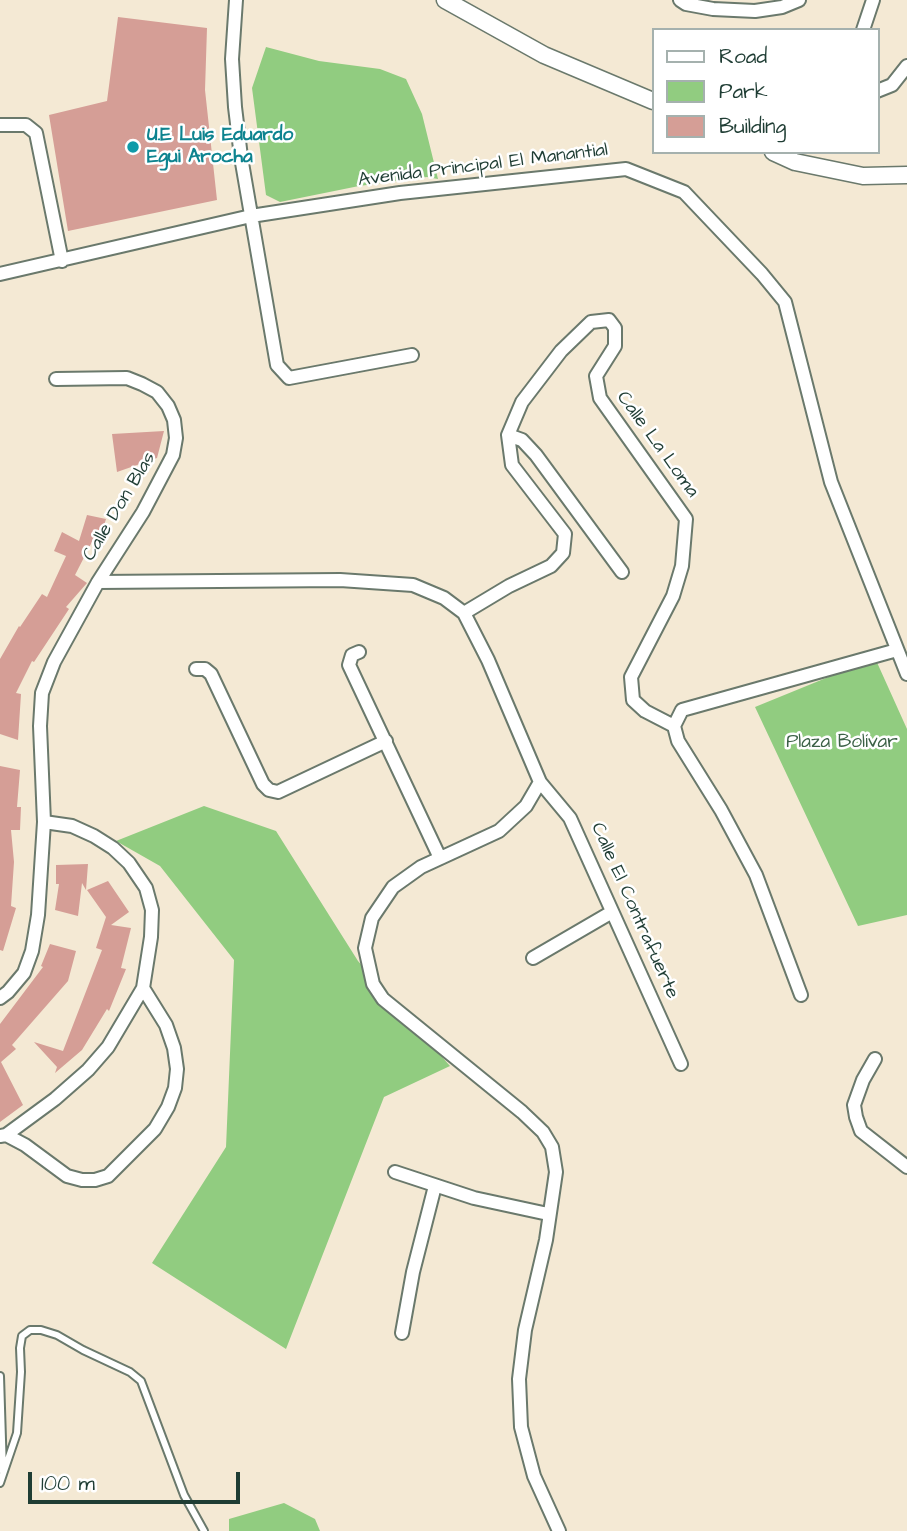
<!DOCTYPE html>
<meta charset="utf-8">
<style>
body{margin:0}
#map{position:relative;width:907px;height:1531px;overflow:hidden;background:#f4e9d4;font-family:"Architects Daughter",sans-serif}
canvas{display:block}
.legend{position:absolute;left:652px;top:28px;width:228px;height:126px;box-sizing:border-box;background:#fff;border:2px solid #a5b1ae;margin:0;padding:9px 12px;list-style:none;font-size:21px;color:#1f3d34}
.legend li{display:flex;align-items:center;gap:14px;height:35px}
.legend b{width:35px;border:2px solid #a5b1ae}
.scale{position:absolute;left:28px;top:1472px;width:212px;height:32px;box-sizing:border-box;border:4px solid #1f3d34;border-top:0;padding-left:9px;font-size:21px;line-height:24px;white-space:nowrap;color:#1f3d34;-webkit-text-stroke:5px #fff;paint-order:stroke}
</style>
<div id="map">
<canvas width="907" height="1531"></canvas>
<ul class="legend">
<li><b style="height:9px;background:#fff"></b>Road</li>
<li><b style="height:19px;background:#91cc80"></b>Park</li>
<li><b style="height:19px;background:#d59e96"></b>Building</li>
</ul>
<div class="scale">100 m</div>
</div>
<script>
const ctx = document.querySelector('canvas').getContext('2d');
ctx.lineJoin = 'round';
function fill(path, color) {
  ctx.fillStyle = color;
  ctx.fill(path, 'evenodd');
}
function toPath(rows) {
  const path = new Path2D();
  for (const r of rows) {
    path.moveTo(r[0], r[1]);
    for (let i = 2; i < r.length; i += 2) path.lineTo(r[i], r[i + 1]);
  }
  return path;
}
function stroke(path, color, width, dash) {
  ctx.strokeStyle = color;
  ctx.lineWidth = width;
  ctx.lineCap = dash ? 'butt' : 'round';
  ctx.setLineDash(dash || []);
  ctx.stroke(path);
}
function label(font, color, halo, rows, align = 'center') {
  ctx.font = font + ' "Architects Daughter",sans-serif';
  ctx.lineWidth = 5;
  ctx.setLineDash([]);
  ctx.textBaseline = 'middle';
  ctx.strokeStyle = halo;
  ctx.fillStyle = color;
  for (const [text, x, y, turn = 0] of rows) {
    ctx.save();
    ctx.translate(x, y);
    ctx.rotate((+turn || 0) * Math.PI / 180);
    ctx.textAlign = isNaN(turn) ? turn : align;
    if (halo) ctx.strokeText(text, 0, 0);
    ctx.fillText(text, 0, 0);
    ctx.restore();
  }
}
const green = toPath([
 [266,47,319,61,380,69,406,79,422,114,438,179,427,177,359,186,280,202,266,195,252,88],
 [875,658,907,729,907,915,858,926,755,707],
 [204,806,276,831,358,961,450,1066,384,1097,286,1349,152,1263,226,1147,234,960,160,866,116,841],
 [284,1503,315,1519,320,1531,229,1531,229,1519]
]);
const building = toPath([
 [118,17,207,28,205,90,217,200,68,231,49,115,107,101],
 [164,431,157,458,117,472,112,434],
 [87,515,106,519,100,538,95,536,75,575,87,583,66,607,69,609,34,662,32,661,16,693,21,694,18,740,0,734,0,659,19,626,20,627,42,594,47,597,66,556,54,551,62,532,79,541],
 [0,766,20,770,17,807,21,807,20,830,11,830,14,862,11,906,16,908,3,951,0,950],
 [88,864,86,890,82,883,78,916,55,910,59,884,56,884,56,865],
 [108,881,129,912,111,925,131,928,121,968,126,969,109,1011,107,1009,82,1050,55,1073,57,1067,34,1042,63,1051,102,950,96,948,106,917,87,890],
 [50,944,76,951,68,981,12,1045,16,1049,1,1062,23,1105,0,1122,0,1024,43,967,41,966]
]);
const service = toPath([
 [0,1376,3,1472],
 [0,1483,17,1433,21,1372,20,1348,22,1336,30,1330,41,1330,57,1335,83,1350,130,1372,141,1381,184,1495,204,1531]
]);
const minor = toPath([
 [236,0,232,59,235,107,241,157,277,365,289,378,412,355],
 [680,0,686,4,713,9,755,11,782,7,799,0],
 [863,30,873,0],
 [877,91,892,85,907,66],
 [0,125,26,125,36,133,62,261],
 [0,274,251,216,400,193,626,169,684,192,762,274,785,302,831,482,907,674],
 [508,435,522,440,536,455,622,572],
 [98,582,340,580,413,585,444,598,464,613,488,660,540,782,570,818,681,1064],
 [464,613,509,586,551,566,563,553,565,534,512,465,508,435,522,402,561,351,591,322,609,320,615,328,615,346,596,376,600,398,686,519,682,566,673,596,631,677,633,700,645,711,674,726],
 [359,652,352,655,349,665,440,858],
 [196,669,205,669,211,674,263,784,269,790,278,792,386,741],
 [674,726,678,741,721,810,756,875,801,995],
 [674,726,682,710,897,650],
 [540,782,526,806,499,831,421,867,393,887,372,918,365,948,373,984,383,999,522,1112,543,1132,552,1147,556,1172,546,1240,525,1330,519,1379,521,1427,534,1476,559,1531],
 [533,958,612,912],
 [0,998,8,992,24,973,32,951,38,915,44,822,40,726,42,693,54,662,98,582,143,512,173,455,176,438,174,420,168,406,157,392,142,384,127,378,56,379],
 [875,1059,863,1080,854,1105,856,1117,861,1131,907,1167],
 [6,1135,25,1145,67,1176,82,1180,95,1180,108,1176,155,1129,168,1107,175,1088,177,1069,174,1048,166,1025,143,988],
 [0,1136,6,1135,55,1099,88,1070,108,1047,143,988,151,937,152,910,146,888,129,863,113,848,94,836,72,826,44,822],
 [395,1172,474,1198,548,1214],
 [402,1333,413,1272,435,1186]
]);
const tertiary = toPath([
 [445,0,544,55,653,101],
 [773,152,795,162,863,176,907,175]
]);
const markers = [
 [133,147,7,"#0f9aa8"]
];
const cultureNames = [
 ["U.E Luis Eduardo",147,136],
 ["Egui Arocha",147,158]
];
const streetNames = [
 ["Avenida Principal El Manantial",483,166,-7],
 ["Calle La Loma",657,445,54],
 ["Calle Don Blas",120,507,-59],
 ["Calle El Contrafuerte",634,911,66]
];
const parkNames = [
 ["Plaza Bolívar",842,743]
];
fill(green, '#91cc80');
fill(building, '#d59e96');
stroke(service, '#6a796c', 10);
stroke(minor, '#6a796c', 16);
stroke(tertiary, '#6a796c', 19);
stroke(service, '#fff', 6);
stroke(minor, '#fff', 12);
stroke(tertiary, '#fff', 16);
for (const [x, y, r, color] of markers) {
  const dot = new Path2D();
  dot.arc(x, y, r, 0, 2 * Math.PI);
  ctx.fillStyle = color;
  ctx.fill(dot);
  stroke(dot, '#fff', 2.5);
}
label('bold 19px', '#0d838f', '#fff', cultureNames, 'left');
label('19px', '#1f3d34', '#fff', streetNames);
label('19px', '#3c6147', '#fff', parkNames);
</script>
